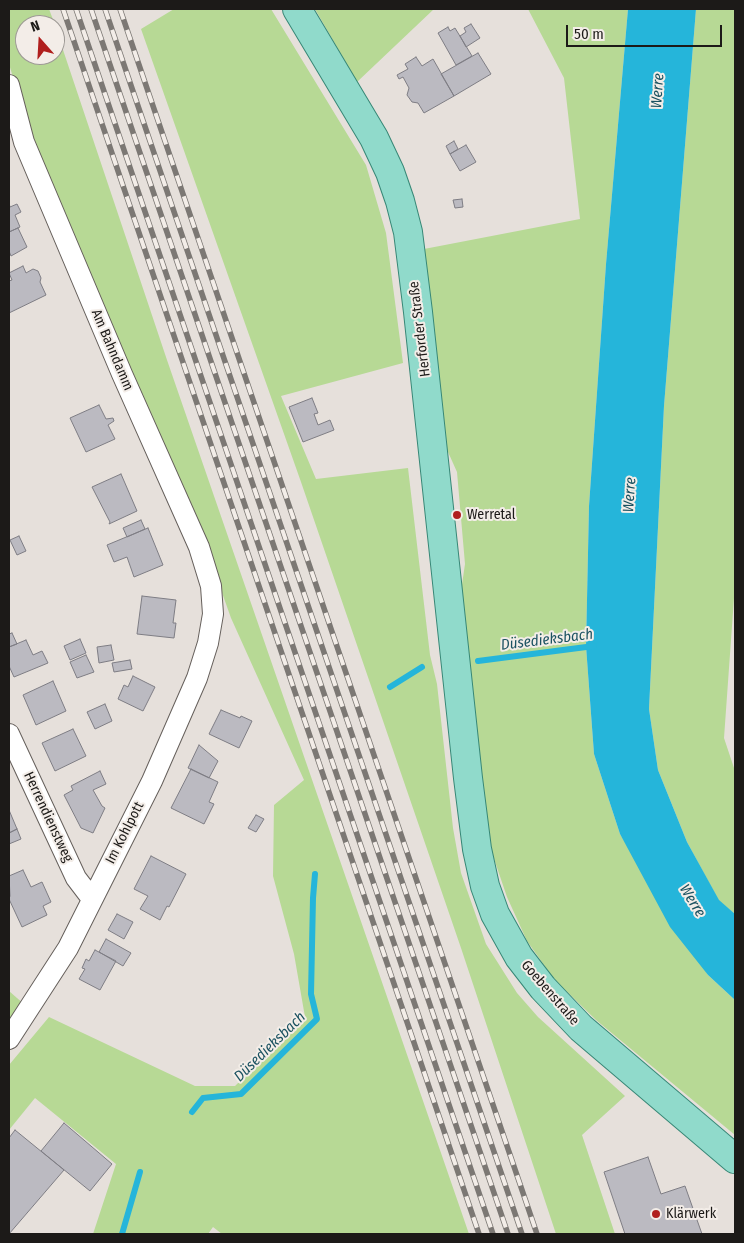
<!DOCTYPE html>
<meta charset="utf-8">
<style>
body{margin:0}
#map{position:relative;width:744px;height:1243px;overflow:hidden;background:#e6e0db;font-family:"Fira Sans Condensed",sans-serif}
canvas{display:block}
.frame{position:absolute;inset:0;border:10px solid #1c1a18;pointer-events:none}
.north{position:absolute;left:15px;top:15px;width:50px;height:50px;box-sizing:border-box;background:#f3ede8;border:1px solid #9d9995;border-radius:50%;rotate:341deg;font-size:14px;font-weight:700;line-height:20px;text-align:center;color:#1c1a18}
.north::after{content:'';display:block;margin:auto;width:18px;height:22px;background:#b01f1e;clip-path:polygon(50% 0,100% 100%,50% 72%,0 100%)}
.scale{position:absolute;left:566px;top:25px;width:156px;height:22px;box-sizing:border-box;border:2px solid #1c1a18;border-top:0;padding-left:6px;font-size:15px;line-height:18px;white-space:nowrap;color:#1c1a18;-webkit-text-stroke:4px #f3ede8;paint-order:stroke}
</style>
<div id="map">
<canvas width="744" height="1243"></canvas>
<div class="frame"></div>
<div class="north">N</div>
<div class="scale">50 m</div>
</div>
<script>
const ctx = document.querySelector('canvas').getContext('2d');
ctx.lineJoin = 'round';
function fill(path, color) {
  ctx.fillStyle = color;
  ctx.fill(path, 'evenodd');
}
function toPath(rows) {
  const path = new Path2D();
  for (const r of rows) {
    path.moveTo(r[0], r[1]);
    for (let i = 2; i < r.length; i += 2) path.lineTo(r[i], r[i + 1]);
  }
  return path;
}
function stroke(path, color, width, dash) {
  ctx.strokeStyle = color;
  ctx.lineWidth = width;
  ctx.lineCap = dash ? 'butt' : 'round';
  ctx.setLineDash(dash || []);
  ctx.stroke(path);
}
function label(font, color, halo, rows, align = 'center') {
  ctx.font = font + ' "Fira Sans Condensed",sans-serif';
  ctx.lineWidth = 4;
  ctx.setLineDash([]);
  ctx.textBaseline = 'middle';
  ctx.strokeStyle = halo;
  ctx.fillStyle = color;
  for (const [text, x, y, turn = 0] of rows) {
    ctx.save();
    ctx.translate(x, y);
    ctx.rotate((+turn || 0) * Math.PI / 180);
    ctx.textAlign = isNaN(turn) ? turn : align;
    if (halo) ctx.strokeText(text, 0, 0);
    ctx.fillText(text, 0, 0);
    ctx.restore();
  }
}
const green = toPath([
 [9,9,49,9,55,25,25,25,25,55,55,55,55,26,167,360,469,1234,222,1234,213,1227,208,1234,93,1234,116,1164,35,1098,9,1130,9,1065,49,1017,195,1086,235,1086,305,1017,294,954,273,876,274,805,304,780,231,618,209,556,34,147,9,64],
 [174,9,271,9,366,165,386,233,403,363,281,396,316,479,408,468,430,655,437,684,453,828,461,873,486,944,517,993,538,1017,625,1096,582,1135,615,1234,556,1234,461,948,301,482,141,29],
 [315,9,434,9,357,82],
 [528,9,628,9,606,264,589,506,586,646,594,754,620,834,708,975,735,1000,735,1135,596,1020,554,979,527,941,507,897,490,847,460,598,465,564,457,472,444,443,424,249,580,219,564,78],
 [696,9,735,9,735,584,724,738,735,771,735,914,719,901,687,842,658,770,649,709,664,406],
 [9,991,25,1005,9,1025]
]);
const water = toPath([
 [628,9,696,9,664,406,649,709,658,770,687,842,719,900,735,914,735,1000,708,975,670,927,620,834,594,754,586,646,589,506,606,264]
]);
const stream = toPath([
 [478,661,594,646],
 [390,687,422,667],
 [192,1112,203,1098,241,1094,317,1019,311,994,313,898,315,874],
 [122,1234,140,1172]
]);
const building = toPath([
 [471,24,480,38,466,47,460,36,466,32,464,28,471,24],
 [448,27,450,31,455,28,472,56,456,65,438,33,448,27],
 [478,53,491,74,454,96,441,74,478,53],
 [416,57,422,66,433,59,454,96,424,113,418,103,412,102,407,95,409,88,403,77,399,79,397,75,408,69,405,64,416,57],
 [454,141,458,149,450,154,446,146,454,141],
 [466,145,476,162,460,171,450,154,466,145],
 [462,199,463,207,455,208,453,200,462,199],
 [9,203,10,207,17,204,21,212,15,215,20,227,9,232,9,203],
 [18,228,27,247,11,256,9,251,9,232,18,228],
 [23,266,26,273,33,269,38,271,41,278,40,282,46,295,9,313,9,281,12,280,9,273,23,266],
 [312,398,318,413,314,414,318,425,330,420,334,430,303,442,289,407,312,398],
 [99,405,106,419,113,418,114,421,108,425,115,439,86,452,70,418,99,405],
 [121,474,137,511,109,524,110,522,92,487,121,474],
 [141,520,145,529,127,537,123,528,141,520],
 [148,528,163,565,134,577,127,557,114,562,107,545,148,528],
 [19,536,26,551,17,555,10,540,19,536],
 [142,596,176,600,173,623,176,623,174,638,137,634,142,596],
 [12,633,17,644,9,647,9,634,12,633],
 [80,639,86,653,70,660,64,646,80,639],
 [26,640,33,655,42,651,48,663,14,677,9,666,9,647,26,640],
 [111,645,114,660,99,663,97,647,111,645],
 [86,655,94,672,77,678,70,662,86,655],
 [130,660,132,669,114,672,112,663,130,660],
 [133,676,155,687,143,711,118,699,124,685,128,687,133,676],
 [53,681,66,711,36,725,23,695,53,681],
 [105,704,112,721,95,729,87,712,105,704],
 [221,710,240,718,241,716,252,721,239,748,209,734,221,710],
 [73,729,86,756,55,771,42,743,73,729],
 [199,745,218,761,209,778,188,768,199,745],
 [191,769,218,782,209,802,214,804,204,824,171,808,191,769],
 [100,771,106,784,93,790,102,806,105,808,93,833,81,828,64,795,73,790,71,786,100,771],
 [9,810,17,829,9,833,9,810],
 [256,815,264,819,256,832,248,828,256,815],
 [17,829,21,839,9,844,9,833,17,829],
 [151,856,186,874,169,907,167,906,160,920,140,909,148,896,134,889,151,856],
 [23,870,31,887,42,882,51,902,43,906,47,915,22,927,9,899,10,896,9,876,23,870],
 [117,914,133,922,124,939,108,930,117,914],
 [106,939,131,953,123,966,99,952,106,939],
 [95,950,116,961,100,990,79,979,85,969,82,968,86,959,89,961,95,950],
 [64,1123,112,1164,90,1191,41,1151,64,1123],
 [15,1130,64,1170,9,1234,9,1138,15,1130],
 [648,1157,661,1194,685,1186,702,1234,625,1234,604,1172,648,1157]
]);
const street = toPath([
 [9,85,24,142,122,374,199,547,211,586,213,614,208,643,197,678,152,781,68,948,9,1039],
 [9,734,76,878,92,899]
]);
const primary = toPath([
 [297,9,374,138,390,172,400,201,408,232,418,312,468,778,477,849,485,886,495,914,519,957,543,988,581,1028,735,1159]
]);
const rail = toPath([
 [63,9,479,1234],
 [76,9,493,1234],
 [91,9,508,1234],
 [105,9,522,1234],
 [120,9,537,1234]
]);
const markers = [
 [457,515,5,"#b01f1e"],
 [656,1214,5,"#b01f1e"]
];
const streetNames = [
 ["Herforder Straße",420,329,-97],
 ["Am Bahndamm",112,350,67],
 ["Herrendienstweg",48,817,65],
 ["Im Kohlpott",125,833,-63],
 ["Goebenstraße",550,993,49]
];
const poiNames = [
 ["Werretal",467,515],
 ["Klärwerk",666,1214]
];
const waterNames = [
 ["Werre",658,91,-86],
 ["Werre",630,495,-86],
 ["Düsedieksbach",547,640,-7],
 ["Werre",692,901,58],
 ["Düsedieksbach",270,1047,-44]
];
fill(green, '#b7d995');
fill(water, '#25b5da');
stroke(stream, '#25b5da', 6);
fill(building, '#bbbac1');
stroke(building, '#7e7d84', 1);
stroke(street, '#655f5b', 22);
stroke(primary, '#378776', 30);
stroke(street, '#fff', 20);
stroke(primary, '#90dacb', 28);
stroke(rail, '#7c7874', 5.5);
stroke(rail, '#f3ede8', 4, [11]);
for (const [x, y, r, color] of markers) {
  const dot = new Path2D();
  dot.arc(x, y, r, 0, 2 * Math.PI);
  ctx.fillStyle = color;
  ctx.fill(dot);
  stroke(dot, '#f3ede8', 2);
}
label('14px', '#1c1a18', '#f3ede8', streetNames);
label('14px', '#1c1a18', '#f3ede8', poiNames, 'left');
label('italic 15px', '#1b5261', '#f3ede8', waterNames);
</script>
